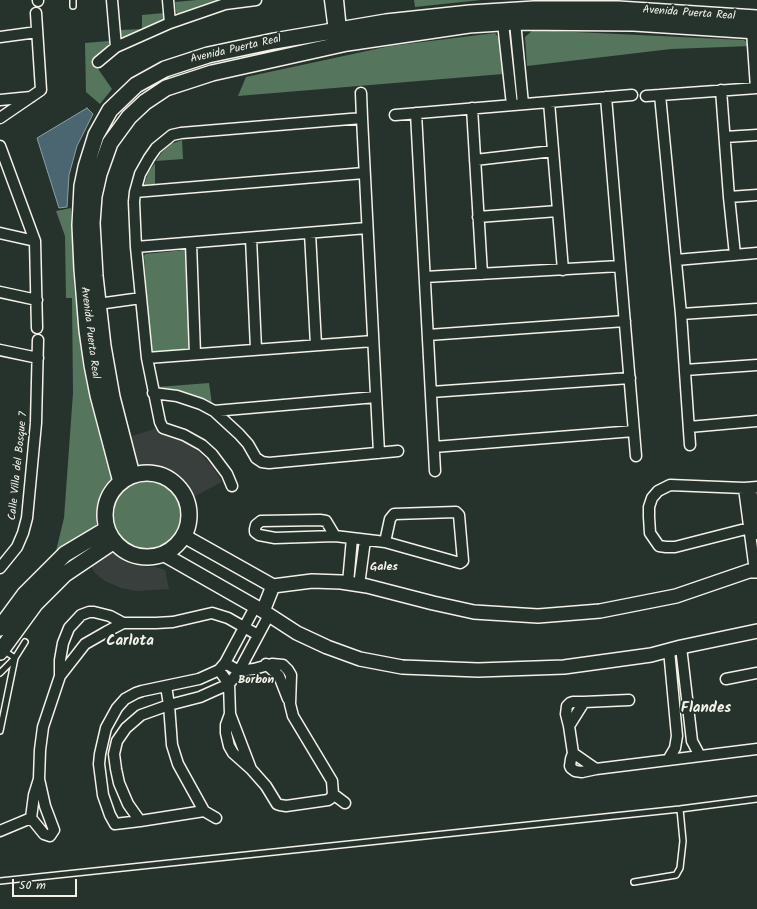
<!DOCTYPE html>
<style>
body{margin:0}
#map{position:relative;width:757px;height:909px;overflow:hidden;background:#26332d;font-family:Kalam,sans-serif}
canvas{display:block}
.scale{position:absolute;left:12px;top:879px;width:65px;height:18px;box-sizing:border-box;border:2px solid #f4f1e8;border-top:0;padding-left:5px;font-size:12px;line-height:14px;white-space:nowrap;color:#f4f1e8;-webkit-text-stroke:3px #26332d;paint-order:stroke}
</style>
<div id="map">
<canvas width="757" height="909"></canvas>
<div class="scale">50 m</div>
</div>
<script>
const ctx = document.querySelector('canvas').getContext('2d');
ctx.lineJoin = 'round';
function fill(path, color) {
  ctx.fillStyle = color;
  ctx.fill(path, 'evenodd');
}
function toPath(rows) {
  const path = new Path2D();
  for (const r of rows) {
    if (r.length === 3) {
      path.moveTo(r[0] + r[2], r[1]);
      path.arc(r[0], r[1], r[2], 0, 2 * Math.PI);
      continue;
    }
    path.moveTo(r[0], r[1]);
    for (let i = 2; i < r.length; i += 2) path.lineTo(r[i], r[i + 1]);
  }
  return path;
}
function stroke(path, color, width, dash) {
  ctx.strokeStyle = color;
  ctx.lineWidth = width;
  ctx.lineCap = dash ? 'butt' : 'round';
  ctx.setLineDash(dash || []);
  ctx.stroke(path);
}
function label(font, color, halo, rows, align = 'center') {
  ctx.font = font + ' Kalam,sans-serif';
  ctx.lineWidth = 4;
  ctx.setLineDash([]);
  ctx.textBaseline = 'middle';
  ctx.strokeStyle = halo;
  ctx.fillStyle = color;
  for (const [text, x, y, turn = 0] of rows) {
    ctx.save();
    ctx.translate(x, y);
    ctx.rotate((+turn || 0) * Math.PI / 180);
    ctx.textAlign = isNaN(turn) ? turn : align;
    if (halo) ctx.strokeText(text, 0, 0);
    ctx.fillText(text, 0, 0);
    ctx.restore();
  }
}
const built = toPath([
 [157,428,158,434,183,441,198,451,213,467,222,482,193,497,188,485,179,476,168,470,137,464,129,437],
 [111,550,122,560,134,565,147,567,155,567,165,570,169,589,136,591,121,588,105,581,95,573,90,565]
]);
const green = toPath([
 [197,0,218,0,217,3,179,15,176,12,175,2],
 [414,0,481,0,415,7],
 [164,13,164,18,162,21,143,29,125,38,121,36,120,30,142,29,142,15],
 [533,30,744,40,751,46,671,49,527,66,525,37],
 [495,33,499,38,503,74,238,96,246,77,390,46],
 [109,41,109,46,94,63,112,89,100,104,86,92,85,43],
 [182,140,183,159,156,161,162,152,171,144],
 [155,163,155,184,144,185,148,173],
 [71,208,74,285,83,366,94,414,112,478,104,487,97,505,96,526,55,555,64,518,73,393,72,298,66,298,65,236,56,211],
 [184,250,186,251,190,347,188,350,154,353,151,350,144,256,145,254],
 [209,383,212,404,193,395,184,392,158,387],
 [147,516,35]
]);
const water = toPath([
 [87,108,93,114,77,146,69,175,67,207,59,208,37,138,87,108]
]);
const service = toPath([
 [73,0,73,6],
 [0,673,15,658,25,642],
 [0,731,15,658,3,650],
 [0,881,680,809,757,799],
 [634,882,676,875,680,868,683,841,680,809]
]);
const minor = toPath([
 [38,0,38,1],
 [112,0,116,47],
 [168,0,170,23],
 [330,0,334,31],
 [338,0,341,30],
 [515,22,523,104],
 [503,23,512,105],
 [752,31,756,88],
 [0,37,37,32],
 [98,62,116,47,170,23,225,4,256,0],
 [721,90,729,197,735,255],
 [361,93,362,118,379,453],
 [660,95,681,314,690,445],
 [646,96,757,88],
 [606,97,636,456],
 [0,100,31,97],
 [549,102,563,270],
 [472,108,482,274],
 [416,113,435,471],
 [395,115,632,95],
 [0,118,41,90,36,13],
 [725,137,757,135],
 [0,146,35,241,37,328],
 [475,160,553,151],
 [135,192,364,173],
 [729,197,757,195],
 [478,217,558,211],
 [0,233,35,241],
 [310,233,316,345],
 [251,238,256,349],
 [191,243,195,354],
 [136,247,367,228],
 [676,260,757,253],
 [425,277,620,266],
 [0,292,37,300],
 [98,304,141,298],
 [681,314,757,309],
 [428,335,625,321],
 [0,350,38,358],
 [147,358,373,341],
 [685,370,757,365],
 [431,392,630,378],
 [153,393,177,396,201,404,214,411,239,434,248,444,256,458,262,462,269,463,398,451],
 [214,411,376,397],
 [689,427,757,421],
 [434,447,634,431],
 [232,486,227,474,212,454,202,445,184,435,163,428,160,422,147,358,136,247,134,202,135,192,140,174,149,158,156,148,172,135,181,133,362,118],
 [757,487,744,488,670,485,658,491,652,498,649,507,649,517,650,533,659,546,666,547,675,547,757,526],
 [744,488,755,571],
 [751,488,757,534],
 [335,536,326,521,320,520,261,521,256,525,255,529,255,532,259,535,275,538,335,536,385,542,460,563,463,561,459,515,456,512,394,514,390,519,385,542],
 [0,568,17,547,23,533,27,518,36,423,38,340],
 [348,583,352,538],
 [359,585,365,540],
 [681,647,692,741,700,756],
 [225,663,239,671,254,669,272,664,283,665,288,670,291,675,290,704,293,716,332,781,333,794,331,798,328,800,286,806,280,805,277,804,266,786,251,769,233,753,229,746,226,733,226,725,230,714],
 [266,664,279,676,288,699],
 [219,670,229,684,230,714,251,769],
 [60,676,85,644,106,632,123,623],
 [726,679,757,673],
 [166,686,169,705,172,745,178,764,204,811,140,821,115,824,110,815,103,795,99,764,100,754,106,728,117,708,125,699,136,693,142,691,199,679,219,670,225,663,255,607],
 [629,700,584,702,569,726,573,753,596,769,757,749],
 [569,726,566,714,567,706,570,703,573,702,584,702],
 [573,753,571,759,570,766,571,768,575,771,582,772,596,769],
 [668,760,675,748,677,736,669,650],
 [39,779,34,795,31,818,44,834,50,836,54,830,45,806,39,779,40,750,43,727,60,676,60,660,63,643,69,628,81,615,89,612,94,612,110,616,123,623,156,623,173,622,212,613,228,618,258,635],
 [333,794,345,803],
 [204,811,216,818],
 [140,821,128,804,119,783,116,769,114,754,117,741,126,728,141,715,169,705,200,697,229,684,239,671,269,615],
 [0,831,31,818]
]);
const tertiary = toPath([
 [184,536,273,586,312,581,341,582,367,586,433,603,474,612,538,616,600,611,676,596,749,571,757,571],
 [163,554,263,611,297,633,327,647,360,659,402,667,478,670,564,667,651,655,681,647,757,631],
 [263,611,273,586]
]);
const secondary = toPath([
 [147,515,42],
 [132,475,112,397,103,346,95,276,92,223,94,196,99,174,110,143,129,117,145,102,166,88,212,73,347,43,469,25,515,22,634,23,757,31],
 [121,482,98,395,92,365,87,330,82,269,80,225,82,186,86,167,96,135,110,110,136,85,165,69,208,55,274,41,386,22,470,13,534,9,618,9,757,18],
 [0,628,25,594,65,554,107,529],
 [0,652,35,604,65,574,114,541]
]);
const streetNames = [
 ["Avenida Puerta Real",689,14,4],
 ["Avenida Puerta Real",236,50,-13],
 ["Avenida Puerta Real",89,333,83],
 ["Calle Villa del Bosque 7",19,466,-84]
];
const neighbourhoodNames = [
 ["Gales",384,568],
 ["Borbon",256,681]
];
const districtNames = [
 ["Carlota",130,642],
 ["Flandes",706,709]
];
fill(built, '#393f3d');
fill(green, '#56755d');
fill(water, '#4c6671');
stroke(water, '#8f9ea1', 1);
stroke(service, '#f4f1e8', 8);
stroke(minor, '#f4f1e8', 13);
stroke(tertiary, '#f4f1e8', 16);
stroke(secondary, '#f4f1e8', 18);
stroke(service, '#26332d', 5);
stroke(minor, '#26332d', 10);
stroke(tertiary, '#26332d', 13);
stroke(secondary, '#26332d', 15);
label('11px', '#f4f1e8', '#26332d', streetNames);
label('bold 12px', '#f4f1e8', '#26332d', neighbourhoodNames);
label('bold 15px', '#f4f1e8', '#26332d', districtNames);
</script>
